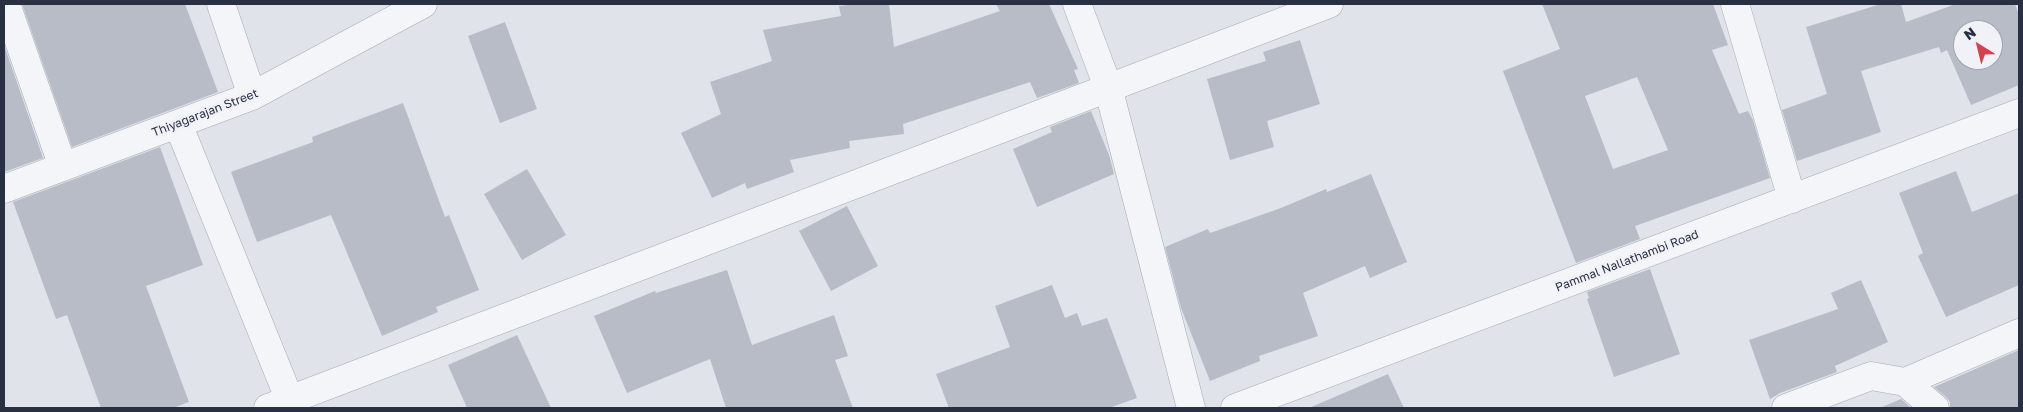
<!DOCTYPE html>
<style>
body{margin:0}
#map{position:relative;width:2023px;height:412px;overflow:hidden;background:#e0e3ea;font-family:"Golos Text",sans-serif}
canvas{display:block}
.frame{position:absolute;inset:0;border:5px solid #283042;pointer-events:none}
.north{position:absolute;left:1953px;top:20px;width:50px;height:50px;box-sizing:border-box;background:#f0f2f7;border:1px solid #a0a4af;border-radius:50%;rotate:324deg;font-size:14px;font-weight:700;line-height:20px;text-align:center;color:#283042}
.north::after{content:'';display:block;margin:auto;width:18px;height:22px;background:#d3414d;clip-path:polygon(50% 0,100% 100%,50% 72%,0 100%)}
</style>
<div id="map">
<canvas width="2023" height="412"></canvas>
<div class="frame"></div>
<div class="north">N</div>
</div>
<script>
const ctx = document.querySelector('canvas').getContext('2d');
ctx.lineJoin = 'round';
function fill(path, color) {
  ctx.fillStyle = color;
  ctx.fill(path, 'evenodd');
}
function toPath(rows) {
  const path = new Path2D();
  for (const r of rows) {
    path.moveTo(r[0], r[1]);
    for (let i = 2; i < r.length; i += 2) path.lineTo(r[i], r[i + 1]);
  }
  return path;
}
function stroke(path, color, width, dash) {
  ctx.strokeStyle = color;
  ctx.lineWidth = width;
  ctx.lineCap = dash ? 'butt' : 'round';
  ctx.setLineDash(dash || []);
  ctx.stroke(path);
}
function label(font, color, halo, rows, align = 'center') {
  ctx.font = font + ' "Golos Text",sans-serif';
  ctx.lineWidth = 4.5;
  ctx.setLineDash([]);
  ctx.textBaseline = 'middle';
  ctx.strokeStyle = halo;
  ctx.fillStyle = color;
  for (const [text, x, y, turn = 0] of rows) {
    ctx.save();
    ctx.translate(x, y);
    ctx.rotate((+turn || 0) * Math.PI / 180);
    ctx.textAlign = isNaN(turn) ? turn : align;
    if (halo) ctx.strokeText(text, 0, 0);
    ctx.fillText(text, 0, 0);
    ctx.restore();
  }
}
const building = toPath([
 [22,4,185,4,218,92,72,147],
 [858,4,889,4,894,47,1000,11,996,4,1049,4,1078,69,1074,70,1079,83,1037,98,1030,82,903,124,904,134,849,141,850,148,790,160,794,172,747,189,745,183,712,198,681,133,721,114,710,82,772,61,763,30,841,16,839,6],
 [1542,4,1713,4,1728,45,1712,50,1739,114,1748,111,1753,120,1770,178,1635,226,1640,239,1576,263,1503,71,1560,49],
 [1637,77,1668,150,1613,169,1585,96],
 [1881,4,1901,4,1906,22,1956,4,2015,4,2019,15,2019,85,1971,105,1947,50,1941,53,1939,47,1861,71,1881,132,1797,161,1782,110,1827,94,1806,27],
 [1963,30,1993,30,1993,60,1963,60],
 [505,22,537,109,500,123,468,36],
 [1300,40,1320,104,1267,121,1274,147,1230,160,1207,79,1266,61,1263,52],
 [4,45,43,158,4,172],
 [403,103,445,217,449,215,479,290,436,307,438,312,382,336,331,215,257,242,231,172,313,142,312,137],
 [1091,111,1109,155,1114,174,1037,207,1013,149,1052,132,1050,127],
 [160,147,203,265,146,286,189,402,173,408,101,408,67,315,56,319,13,202],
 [527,169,566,235,522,260,484,194],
 [1956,171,1972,212,2019,193,2019,285,1946,317,1918,256,1923,253,1899,193],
 [1371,174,1407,262,1370,278,1365,266,1303,293,1318,336,1259,356,1260,361,1210,381,1181,308,1165,247,1208,229,1210,233,1281,208,1326,189,1327,192],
 [847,206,878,266,831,291,799,231],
 [1650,269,1680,354,1614,377,1587,299,1589,298,1587,292],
 [727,270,752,345,834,315,848,356,835,360,853,408,726,408,710,359,627,393,594,316,655,291,656,293],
 [1861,280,1888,342,1835,366,1837,372,1780,393,1770,399,1749,340,1838,309,1831,293],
 [1052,285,1065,318,1077,313,1082,326,1107,318,1137,398,1109,408,949,408,936,374,1010,347,995,306],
 [517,335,551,408,467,408,448,365],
 [2019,350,2019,408,1950,408,1950,402,1946,397,1934,387],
 [1388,374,1404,408,1309,408],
 [1901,399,1911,408,1880,408]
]);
const minor = toPath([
 [6,4,63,167],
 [221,4,252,96],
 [1077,4,1108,87,1191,408],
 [1735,4,1792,199],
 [178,124,293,408],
 [4,189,252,96,423,4],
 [1905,382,2019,333],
 [1905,382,1935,408],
 [268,408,1329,4],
 [1235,408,2019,113],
 [1786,408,1871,376,1905,382]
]);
const streetNames = [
 ["Thiyagarajan Street",205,113,-21],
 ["Pammal Nallathambi Road",1627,261,-21]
];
fill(building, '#b7bcc7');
stroke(minor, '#a5aab4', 29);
stroke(minor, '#f3f5f8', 28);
label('12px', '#283042', '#f0f2f7', streetNames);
</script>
